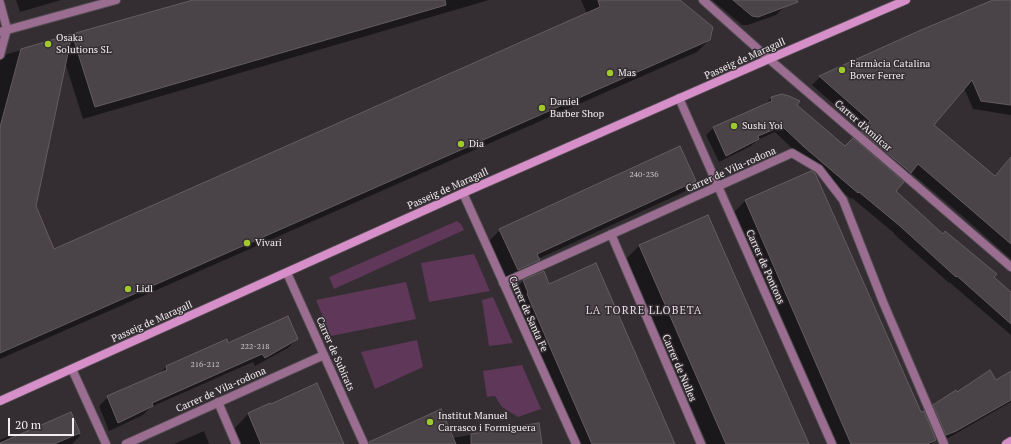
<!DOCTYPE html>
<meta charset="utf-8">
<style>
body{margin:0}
#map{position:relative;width:1011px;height:444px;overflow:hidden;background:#342e33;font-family:"PT Serif",serif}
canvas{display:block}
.scale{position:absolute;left:8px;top:418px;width:66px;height:18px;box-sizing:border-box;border:2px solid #f1edf0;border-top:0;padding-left:5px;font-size:12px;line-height:14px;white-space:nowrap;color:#f1edf0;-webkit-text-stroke:3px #342e33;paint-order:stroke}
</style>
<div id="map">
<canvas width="1011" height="444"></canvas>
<div class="scale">20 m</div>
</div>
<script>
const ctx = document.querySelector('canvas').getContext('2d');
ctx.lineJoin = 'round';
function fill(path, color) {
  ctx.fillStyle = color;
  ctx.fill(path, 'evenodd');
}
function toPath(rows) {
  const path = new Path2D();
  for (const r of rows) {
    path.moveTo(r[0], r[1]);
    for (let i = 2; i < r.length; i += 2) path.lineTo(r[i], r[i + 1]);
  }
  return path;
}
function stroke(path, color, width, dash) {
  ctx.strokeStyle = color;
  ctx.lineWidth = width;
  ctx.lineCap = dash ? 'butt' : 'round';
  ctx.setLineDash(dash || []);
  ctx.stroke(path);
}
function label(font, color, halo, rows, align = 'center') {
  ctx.font = font + ' "PT Serif",serif';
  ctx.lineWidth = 3;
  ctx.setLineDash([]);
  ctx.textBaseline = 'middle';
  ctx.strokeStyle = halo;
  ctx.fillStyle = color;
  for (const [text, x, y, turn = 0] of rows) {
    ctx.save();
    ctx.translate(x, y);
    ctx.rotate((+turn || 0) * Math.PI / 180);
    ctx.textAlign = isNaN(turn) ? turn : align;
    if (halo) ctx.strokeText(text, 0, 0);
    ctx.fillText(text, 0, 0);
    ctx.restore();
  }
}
const green = toPath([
 [457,221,461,224,464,230,334,289,329,277],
 [474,254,490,291,429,302,421,263],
 [406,282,416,319,331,336,316,300],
 [493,297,513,343,489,346,482,300],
 [417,340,423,367,375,389,361,352],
 [522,365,541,409,518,417,502,407,495,396,487,397,483,371]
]);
const shadow = toPath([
 [16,0,61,0,20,12],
 [197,0,489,0,83,119,65,62,35,206,53,251,587,14,581,0,679,0,709,40,697,52,0,359,0,61,7,54],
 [712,0,783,0,785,6,776,15,748,25,742,25],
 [995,0,1011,0,1011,115,973,109,964,88,933,125,994,176,1009,161,1011,163,1011,259,960,214,910,172,901,181,895,192,943,235,1011,293,1011,335,949,282,949,283,894,234,894,233,852,198,851,199,796,152,775,132,757,140,751,146,719,162,706,135,713,128,765,105,771,98,795,105,845,147,863,130,812,85,820,77,922,31],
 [695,181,684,192,538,259,538,260,527,271,507,281,489,241,500,230],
 [745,201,920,414,935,440,931,444,832,444,732,214],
 [640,245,808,444,707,444,626,259],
 [543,272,549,286,674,444,573,444,510,294,523,281],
 [297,339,288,348,255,366,253,362,151,407,143,415,109,431,99,406,108,397,159,374,166,367,226,341,228,344],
 [1011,372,1011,402,948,438,939,441,927,412,934,405,957,394,995,381],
 [270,405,343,444,240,444,234,429,248,414],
 [70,413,80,436,72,444,0,444,0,440,9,436,11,439],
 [538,424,541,444,377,444,452,438],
 [204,431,209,444,174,444]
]);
const building = toPath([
 [193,0,445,0,446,5,95,107,72,34,193,0],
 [598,0,680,0,713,27,710,40,0,353,0,127,21,49,72,34,36,206,54,249,600,7,598,0],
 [733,0,797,0,798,2,758,17,752,16,733,0],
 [993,0,1011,0,1011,105,981,101,972,80,934,125,995,176,1011,157,1011,244,918,164,911,173,861,131,870,121,819,76,921,30,993,0],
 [782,94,789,96,800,101,797,105,845,146,853,138,904,182,896,191,943,234,945,231,997,274,994,277,1011,292,1011,324,957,276,956,277,900,226,859,192,858,193,803,146,782,126,758,136,759,139,726,156,713,127,772,101,771,97,782,94],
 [680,146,696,181,537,254,540,260,518,270,499,229,680,146],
 [811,171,815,173,921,412,924,411,936,440,927,444,851,444,745,200,811,171],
 [708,215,809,444,726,444,639,245,708,215],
 [596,263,675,444,592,444,527,294,528,293,523,280,544,271,549,284,596,263],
 [288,316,298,339,265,358,262,354,152,403,153,406,118,423,107,396,167,370,166,366,227,339,228,343,288,316],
 [990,370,996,380,1011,371,1011,400,956,431,946,435,933,405,956,390,957,392,990,370],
 [317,383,344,444,261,444,248,413,270,403,271,404,317,383],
 [441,409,456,444,369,444,369,442,441,409],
 [71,412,80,433,54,444,0,444,0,443,71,412],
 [539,423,542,444,471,444,471,434,539,423]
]);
const street = toPath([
 [703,0,769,59,1011,267],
 [0,3,7,29,0,55],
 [0,32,116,0],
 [679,98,832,444],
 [463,193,576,444],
 [611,234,701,444],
 [287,273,364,444],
 [503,283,792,153,819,169,843,200,883,302,944,444],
 [72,369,106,444],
 [218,402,236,444],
 [126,444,324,355]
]);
const secondary = toPath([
 [0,401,463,193,769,59,906,0],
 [1006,444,1011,441]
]);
const markers = [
 [48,44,4,"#a0c92c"],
 [842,70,4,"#a0c92c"],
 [610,73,4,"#a0c92c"],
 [542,108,4,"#a0c92c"],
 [734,126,4,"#a0c92c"],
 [461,144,4,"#a0c92c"],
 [247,243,4,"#a0c92c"],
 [128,289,4,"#a0c92c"],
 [430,422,4,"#a0c92c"]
];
const numberNames = [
 ["240-236",644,175],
 ["222-218",255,347],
 ["216-212",205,365]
];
const poiNames = [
 ["Osaka",56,38],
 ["Solutions SL",56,50],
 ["Farmàcia Catalina",850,64],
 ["Bover Ferrer",850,76],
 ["Mas",618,73],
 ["Daniel",550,102],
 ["Barber Shop",550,114],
 ["Sushi Yoi",742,126],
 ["Dia",469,144],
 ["Vivari",255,243],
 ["Lidl",136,289],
 ["Institut Manuel",438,416],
 ["Carrasco i Formiguera",438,428]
];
const streetNames = [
 ["Passeig de Maragall",745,59,-24],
 ["Carrer d'Amílcar",863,126,41],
 ["Carrer de Vila-rodona",731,170,-24],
 ["Passeig de Maragall",448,189,-24],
 ["Carrer de Pontons",765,267,66],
 ["Carrer de Santa Fe",528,314,66],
 ["Passeig de Maragall",152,322,-24],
 ["Carrer de Subirats",335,354,66],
 ["Carrer de Nulles",679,368,67],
 ["Carrer de Vila-rodona",221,390,-24]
];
const neighbourhoodNames = [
 ["LA TORRE LLOBETA",644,311]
];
fill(green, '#5f3758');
fill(shadow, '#0007');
fill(building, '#4a4449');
stroke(building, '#635c61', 1);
stroke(street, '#524d51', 10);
stroke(secondary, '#524d51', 10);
stroke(street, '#9a6d91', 8);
stroke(secondary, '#d68fc8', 8);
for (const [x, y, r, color] of markers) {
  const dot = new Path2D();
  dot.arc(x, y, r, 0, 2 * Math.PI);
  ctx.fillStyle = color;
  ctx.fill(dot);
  stroke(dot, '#342e33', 1.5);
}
label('8px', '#c7c3c6', null, numberNames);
label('10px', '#f1edf0', '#342e33', poiNames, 'left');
label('10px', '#f1edf0', '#342e33', streetNames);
ctx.letterSpacing = '1px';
label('11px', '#e0d8de', '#342e33', neighbourhoodNames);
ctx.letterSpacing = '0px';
</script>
